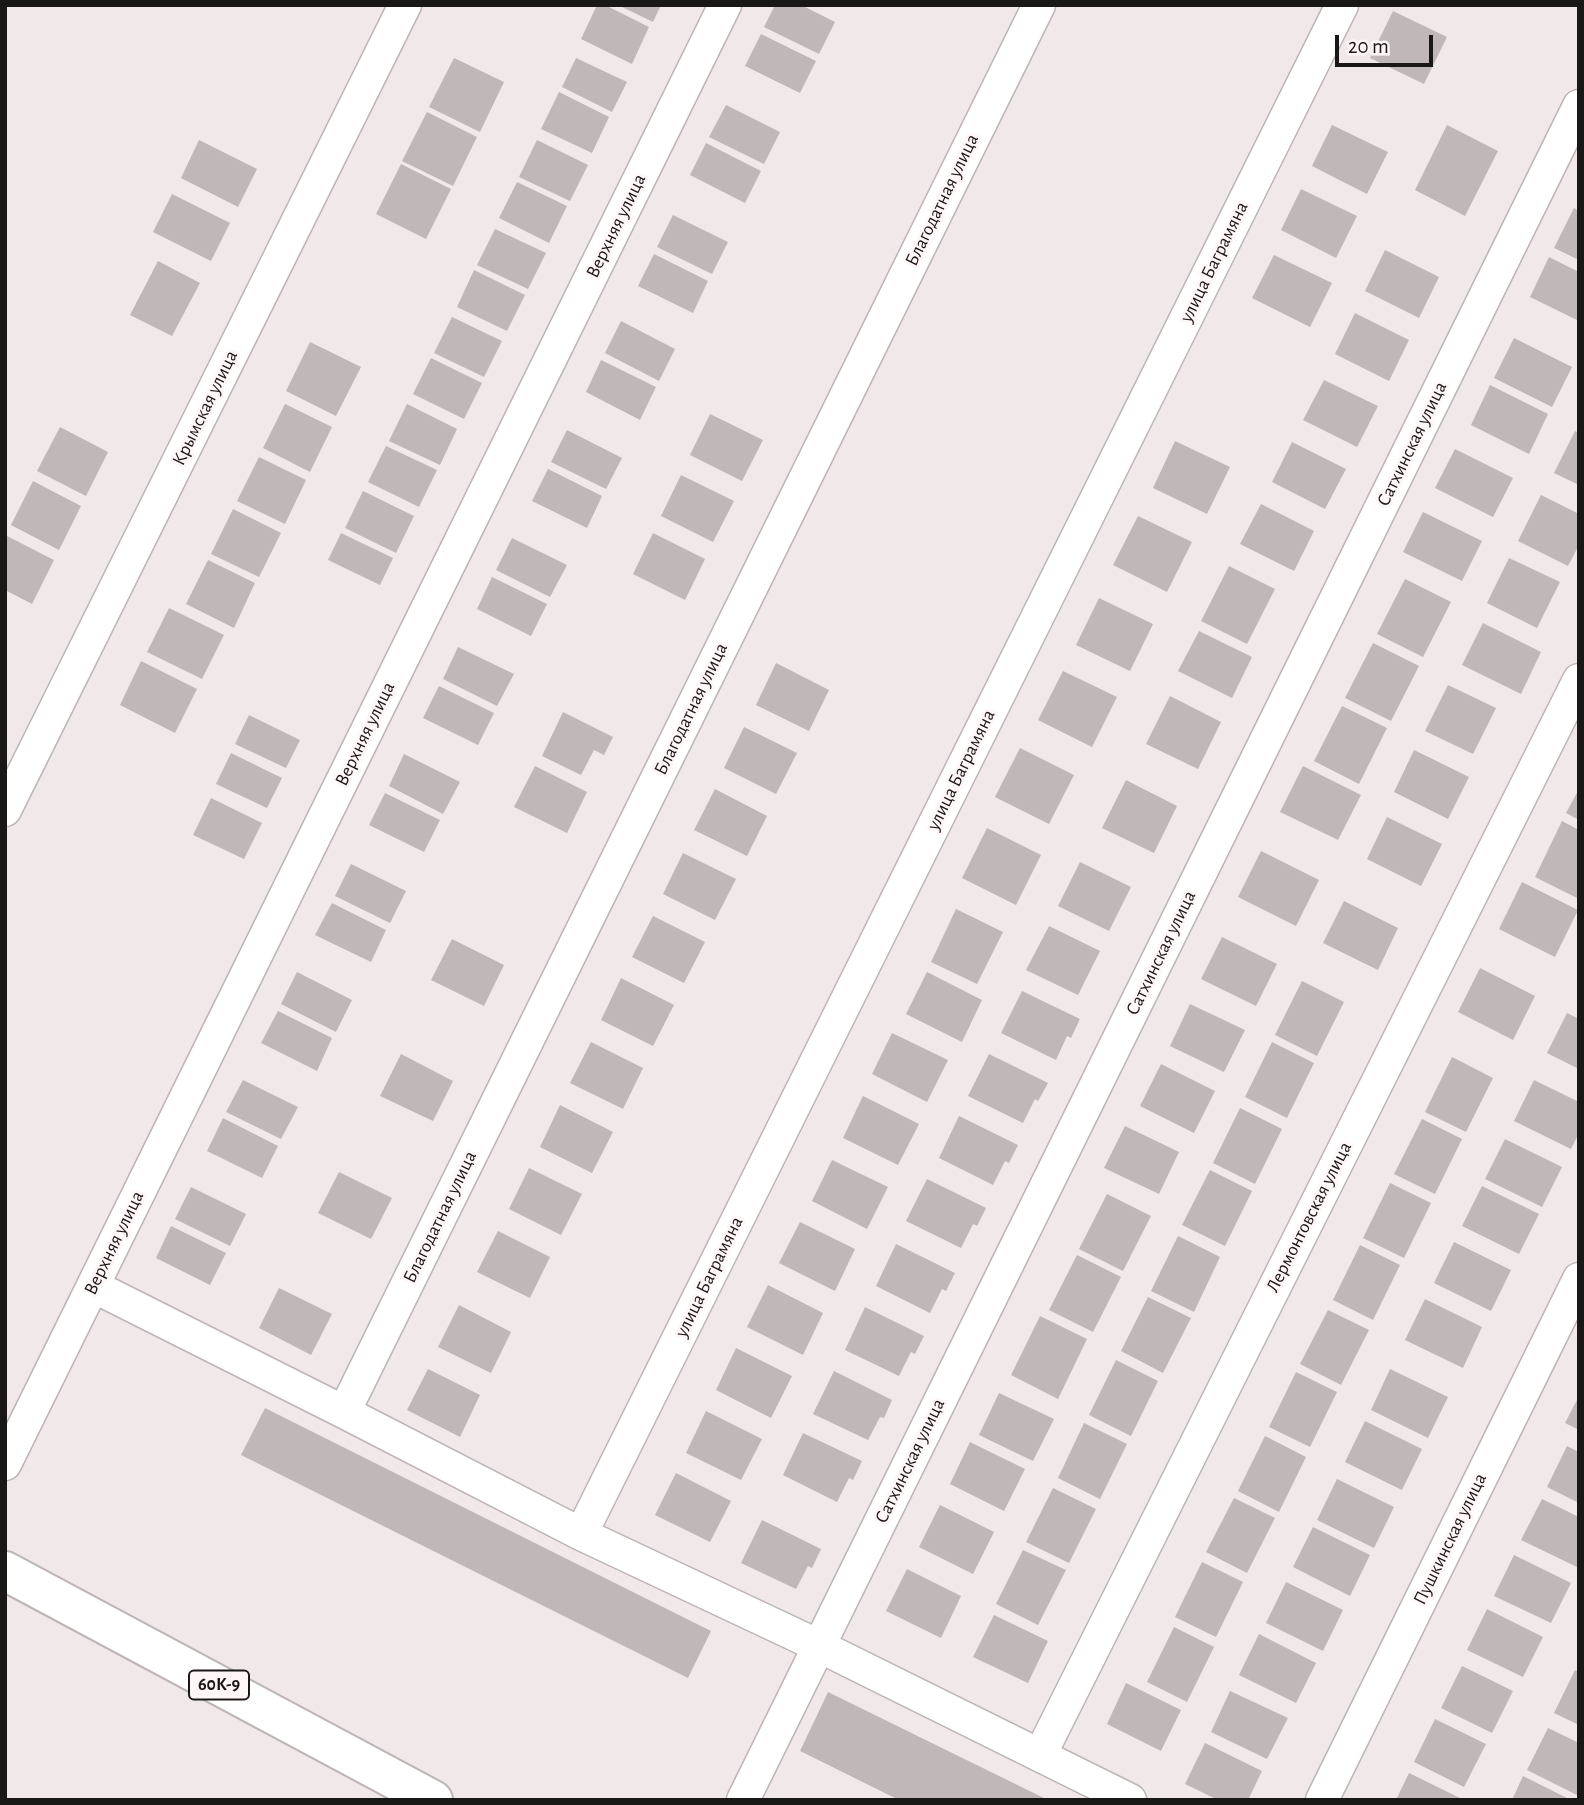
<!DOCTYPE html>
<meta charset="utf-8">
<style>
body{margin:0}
#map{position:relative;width:1584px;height:1805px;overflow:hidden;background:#f1e8e9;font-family:"Alegreya Sans",sans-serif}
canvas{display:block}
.frame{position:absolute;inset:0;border:7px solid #1a1717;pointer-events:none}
.scale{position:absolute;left:1335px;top:35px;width:98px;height:32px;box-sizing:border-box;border:4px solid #1a1717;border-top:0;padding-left:9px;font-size:21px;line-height:24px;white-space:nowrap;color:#1a1717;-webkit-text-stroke:5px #fff6f7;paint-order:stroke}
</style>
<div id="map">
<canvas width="1584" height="1805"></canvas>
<div class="frame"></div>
<div class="scale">20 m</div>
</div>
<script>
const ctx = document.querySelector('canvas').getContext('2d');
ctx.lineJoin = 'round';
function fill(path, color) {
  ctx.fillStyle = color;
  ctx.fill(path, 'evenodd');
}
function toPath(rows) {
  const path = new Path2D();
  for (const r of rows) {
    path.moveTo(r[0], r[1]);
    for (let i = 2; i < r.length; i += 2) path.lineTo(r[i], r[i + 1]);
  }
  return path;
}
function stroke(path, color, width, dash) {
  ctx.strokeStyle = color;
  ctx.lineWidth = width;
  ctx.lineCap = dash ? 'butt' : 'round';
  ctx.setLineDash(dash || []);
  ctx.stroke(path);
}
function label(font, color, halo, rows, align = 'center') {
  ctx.font = font + ' "Alegreya Sans",sans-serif';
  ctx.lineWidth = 6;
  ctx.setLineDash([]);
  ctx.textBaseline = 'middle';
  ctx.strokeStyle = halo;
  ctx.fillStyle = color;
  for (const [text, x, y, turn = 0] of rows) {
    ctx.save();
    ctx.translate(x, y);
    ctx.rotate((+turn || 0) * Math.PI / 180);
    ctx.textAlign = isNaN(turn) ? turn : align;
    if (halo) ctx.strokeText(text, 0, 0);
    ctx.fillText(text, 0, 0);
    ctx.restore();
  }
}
const building = toPath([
 [597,5,605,5,649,27,632,64,581,39],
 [618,5,661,5,653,22],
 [775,5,801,5,835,22,819,54,764,27],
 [1393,11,1447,37,1424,84,1370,58],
 [761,34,816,61,800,93,745,66],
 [454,58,504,82,480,132,429,107],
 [576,58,627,82,612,112,562,87],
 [559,92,609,117,592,153,541,129],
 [726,105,780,132,764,164,709,137],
 [427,112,477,137,453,186,402,161],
 [1332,125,1388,152,1367,194,1312,166],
 [1447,125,1498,151,1465,216,1415,190],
 [199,140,257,169,238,207,181,178],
 [537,140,588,165,570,201,519,177],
 [706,143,761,171,745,203,690,175],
 [401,164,451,189,426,239,376,214],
 [517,182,567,206,549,243,499,218],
 [1301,189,1357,216,1336,258,1281,230],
 [172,194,230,223,211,261,153,232],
 [1574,208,1579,211,1579,260,1554,248],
 [673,215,728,242,712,274,657,247],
 [495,229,546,253,528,289,477,265],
 [1385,250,1439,277,1419,318,1365,291],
 [654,254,708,281,693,313,638,286],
 [1274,255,1332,283,1310,327,1252,298],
 [1549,257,1579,272,1579,321,1530,297],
 [158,261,200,283,172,336,130,315],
 [474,270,525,295,507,331,457,307],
 [1355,313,1409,340,1389,381,1335,354],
 [452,317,502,341,484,377,434,353],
 [621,321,675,349,659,381,605,353],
 [1514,338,1572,367,1552,407,1494,378],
 [310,342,361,367,336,416,286,391],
 [431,358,482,383,464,419,413,394],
 [601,360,656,387,640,420,586,392],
 [1324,380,1378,406,1357,447,1303,420],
 [1490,385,1548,414,1529,454,1471,425],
 [285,404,332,427,310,472,263,448],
 [407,404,457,429,440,465,389,441],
 [710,414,763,440,742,481,690,455],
 [60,427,108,452,86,496,37,471],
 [567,430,622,458,606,489,551,462],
 [1575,431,1579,433,1579,485,1554,473],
 [1175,441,1230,467,1207,514,1153,488],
 [1292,442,1346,469,1325,509,1272,482],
 [386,446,437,470,419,507,368,482],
 [1455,449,1513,478,1493,517,1435,488],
 [259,457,306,480,285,524,237,501],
 [548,469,602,496,587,528,532,501],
 [681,475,734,501,713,542,661,516],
 [33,481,81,506,59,550,11,525],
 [363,491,414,516,396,553,345,528],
 [1541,495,1579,514,1579,545,1568,566,1518,541],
 [1261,504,1314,531,1294,571,1240,544],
 [233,509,281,533,259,577,211,554],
 [1423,512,1482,541,1462,581,1403,552],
 [1138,516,1192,542,1167,592,1113,565],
 [341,533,393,558,380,585,328,560],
 [653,533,705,559,685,600,633,574],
 [5,535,54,560,32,604,5,590],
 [512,538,567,565,550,597,496,570],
 [1509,558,1560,582,1537,628,1487,603],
 [208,560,255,583,234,628,186,604],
 [1229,566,1275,589,1247,644,1201,621],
 [492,577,547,604,531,636,477,609],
 [1405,579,1451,602,1423,657,1377,634],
 [1099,598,1153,624,1130,671,1076,645],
 [169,608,224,635,202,679,147,652],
 [1483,623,1541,652,1521,694,1462,665],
 [1199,631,1252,657,1232,698,1178,671],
 [1373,643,1419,666,1391,721,1345,698],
 [458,647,514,674,497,706,443,679],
 [141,661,197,689,175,733,120,705],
 [776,663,829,690,809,731,756,705],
 [1063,671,1117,697,1092,747,1038,720],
 [1448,685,1496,708,1473,754,1425,731],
 [439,686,494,713,478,745,423,718],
 [1170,696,1221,722,1198,769,1146,744],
 [1342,706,1387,728,1359,784,1314,761],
 [563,712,613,737,604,755,594,750,581,775,542,756],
 [249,715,300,740,286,768,235,744],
 [744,727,797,753,776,794,724,768],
 [1020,748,1074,775,1049,824,995,797],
 [1414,750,1469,777,1448,819,1394,792],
 [231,753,282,778,267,808,216,784],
 [404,754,460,782,443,814,389,786],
 [535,766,587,792,567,833,514,807],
 [1303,766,1361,795,1338,840,1280,812],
 [1126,780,1177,806,1154,853,1102,828],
 [715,789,767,816,747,856,694,830],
 [1579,789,1579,820,1566,813],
 [385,793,440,820,424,852,369,825],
 [211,798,262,823,244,859,193,835],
 [1387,817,1442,844,1421,886,1367,859],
 [1562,821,1579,830,1579,899,1535,877],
 [987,828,1041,855,1016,905,962,878],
 [1261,851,1319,880,1296,926,1238,897],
 [683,853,736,879,715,920,663,894],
 [1080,862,1131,887,1109,931,1058,906],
 [351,864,406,891,390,923,335,896],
 [1522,882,1578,910,1555,957,1499,929],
 [1344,901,1398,928,1378,970,1323,943],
 [332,903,386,930,371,962,315,935],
 [956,909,1003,932,977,984,931,962],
 [653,916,705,942,684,983,632,957],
 [1049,926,1100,951,1078,995,1026,970],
 [1222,937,1277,964,1256,1006,1201,979],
 [452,939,504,965,484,1006,431,980],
 [1480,968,1535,996,1513,1040,1458,1012],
 [297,972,352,1000,336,1032,281,1004],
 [927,972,982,1000,962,1042,906,1014],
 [621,978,674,1005,653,1046,601,1020],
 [1302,981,1344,1002,1317,1056,1275,1035],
 [1022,991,1080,1019,1071,1038,1067,1036,1056,1060,1001,1033],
 [1190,1004,1245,1030,1224,1072,1170,1046],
 [278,1011,332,1038,317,1071,261,1043],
 [1567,1013,1579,1019,1579,1069,1547,1053],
 [892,1033,948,1060,927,1102,872,1074],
 [591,1042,643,1068,623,1109,570,1083],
 [1272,1042,1314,1063,1287,1118,1245,1097],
 [401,1054,453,1081,433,1121,380,1096],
 [989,1054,1048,1083,1038,1101,1035,1099,1023,1123,968,1096],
 [1452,1057,1493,1078,1466,1132,1425,1112],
 [1161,1064,1215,1091,1194,1133,1140,1106],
 [243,1080,298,1107,281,1139,226,1112],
 [1534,1080,1579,1102,1579,1133,1571,1149,1514,1121],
 [863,1096,919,1124,898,1165,843,1138],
 [560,1105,613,1132,592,1173,540,1147],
 [1240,1108,1282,1129,1255,1184,1213,1163],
 [959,1116,1018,1145,1009,1163,1005,1161,993,1185,939,1158],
 [223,1118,278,1146,262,1178,207,1151],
 [1422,1119,1462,1139,1435,1194,1394,1174],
 [1125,1126,1179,1152,1159,1194,1104,1168],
 [1505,1139,1562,1167,1542,1207,1485,1179],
 [832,1160,888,1187,867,1229,812,1201],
 [529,1168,582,1194,561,1235,509,1209],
 [1210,1170,1252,1191,1225,1246,1182,1225],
 [339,1172,392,1198,371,1239,318,1213],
 [927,1179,986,1208,977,1226,973,1224,961,1248,906,1221],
 [1390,1183,1431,1203,1404,1258,1363,1238],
 [1482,1186,1539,1214,1519,1254,1462,1226],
 [191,1187,246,1214,230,1246,175,1219],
 [1107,1194,1151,1216,1123,1271,1079,1249],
 [800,1222,855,1249,835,1291,779,1263],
 [171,1226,226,1253,210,1285,156,1258],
 [498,1231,550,1257,530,1298,477,1272],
 [1178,1236,1220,1257,1194,1312,1151,1291],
 [1454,1242,1511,1270,1491,1311,1434,1283],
 [896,1244,955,1273,946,1291,942,1289,930,1313,876,1286],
 [1360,1245,1400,1265,1373,1320,1333,1300],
 [1077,1255,1121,1277,1093,1332,1049,1310],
 [768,1285,823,1313,803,1355,747,1327],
 [279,1288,332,1314,311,1355,259,1328],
 [1148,1297,1191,1318,1163,1373,1121,1351],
 [1425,1299,1482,1327,1463,1368,1405,1340],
 [459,1305,511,1332,491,1373,438,1347],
 [865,1307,924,1336,915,1354,911,1352,899,1376,845,1350],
 [1328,1310,1369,1330,1341,1385,1300,1364],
 [1040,1316,1087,1339,1058,1399,1011,1375],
 [736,1348,792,1376,771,1418,716,1390],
 [1116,1360,1158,1381,1131,1436,1089,1415],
 [428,1369,480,1395,460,1437,407,1410],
 [1390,1369,1448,1397,1428,1438,1371,1410],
 [834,1371,892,1400,884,1418,880,1417,868,1440,813,1414],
 [1296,1372,1337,1392,1310,1447,1269,1427],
 [999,1393,1054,1419,1033,1461,979,1435],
 [1579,1396,1579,1430,1565,1423],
 [265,1408,711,1631,688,1678,241,1455],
 [706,1411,762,1439,741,1480,686,1453],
 [1365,1421,1422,1449,1402,1490,1345,1462],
 [1084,1423,1127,1444,1100,1499,1058,1478],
 [803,1433,862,1461,853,1480,849,1478,837,1502,783,1475],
 [1265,1436,1306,1457,1279,1512,1238,1491],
 [970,1442,1025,1469,1004,1511,950,1484],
 [1567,1446,1579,1452,1579,1503,1547,1487],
 [676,1473,731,1501,710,1542,655,1515],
 [1337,1479,1394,1507,1374,1548,1317,1520],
 [1053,1488,1096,1509,1069,1563,1026,1542],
 [1234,1498,1275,1518,1247,1573,1206,1552],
 [1542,1499,1579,1517,1579,1568,1521,1540],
 [940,1505,994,1532,973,1574,919,1547],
 [762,1520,821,1549,812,1568,808,1566,796,1589,741,1563],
 [1313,1527,1370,1555,1350,1596,1293,1567],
 [1023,1550,1066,1570,1038,1625,996,1604],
 [1514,1555,1571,1583,1551,1623,1494,1596],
 [1202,1562,1243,1582,1216,1637,1175,1617],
 [907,1569,961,1596,941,1638,886,1611],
 [1286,1582,1343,1610,1323,1651,1266,1623],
 [1487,1609,1543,1637,1523,1677,1467,1650],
 [994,1615,1048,1641,1028,1683,973,1657],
 [1174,1627,1214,1647,1187,1702,1147,1682],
 [1259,1634,1316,1663,1296,1703,1239,1675],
 [1462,1666,1513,1691,1492,1733,1441,1708],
 [1575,1670,1579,1672,1579,1725,1554,1713],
 [1126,1683,1181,1710,1161,1751,1107,1724],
 [1230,1691,1288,1718,1267,1759,1211,1732],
 [828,1692,1048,1800,899,1800,800,1751],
 [1435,1719,1486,1744,1464,1787,1414,1762],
 [1548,1728,1579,1743,1579,1796,1527,1770],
 [1205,1743,1262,1771,1248,1800,1218,1800,1185,1784],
 [1409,1773,1460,1798,1459,1800,1396,1800],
 [1523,1776,1571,1800,1512,1800]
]);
const minor = toPath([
 [5,810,405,5],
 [93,1286,344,1412,581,1534,819,1646,1130,1800],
 [344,1412,1039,5],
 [5,1464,725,5],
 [581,1534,1342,5],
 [1040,1755,1579,680],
 [743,1800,1579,106],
 [1322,1800,1579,1279]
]);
const primary = toPath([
 [5,1571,433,1800]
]);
const shields = [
 [219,1685,60]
];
const shieldNames = [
 ["60К-9",219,1685]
];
const streetNames = [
 ["Благодатная улица",942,200,-64],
 ["Верхняя улица",616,226,-64],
 ["улица Баграмяна",1214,262,-64],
 ["Крымская улица",205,408,-64],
 ["Сатхинская улица",1412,444,-64],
 ["Благодатная улица",691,709,-64],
 ["Верхняя улица",365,734,-64],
 ["улица Баграмяна",961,770,-64],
 ["Сатхинская улица",1161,953,-64],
 ["Благодатная улица",440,1217,-64],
 ["Лермонтовская улица",1309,1217,-63],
 ["Верхняя улица",114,1243,-64],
 ["улица Баграмяна",709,1277,-64],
 ["Сатхинская улица",910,1461,-64],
 ["Пушкинская улица",1450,1539,-64]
];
fill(building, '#bfb7b8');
stroke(minor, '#bcb4b5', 35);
stroke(primary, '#bcb4b5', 42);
stroke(minor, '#fff', 32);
stroke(primary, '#fff', 38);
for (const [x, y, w] of shields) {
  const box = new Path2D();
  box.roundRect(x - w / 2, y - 14.5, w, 29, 5);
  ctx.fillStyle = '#fff6f7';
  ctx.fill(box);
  stroke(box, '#1a1717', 2);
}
label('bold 18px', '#1a1717', null, shieldNames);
label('19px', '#1a1717', '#fff6f7', streetNames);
</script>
